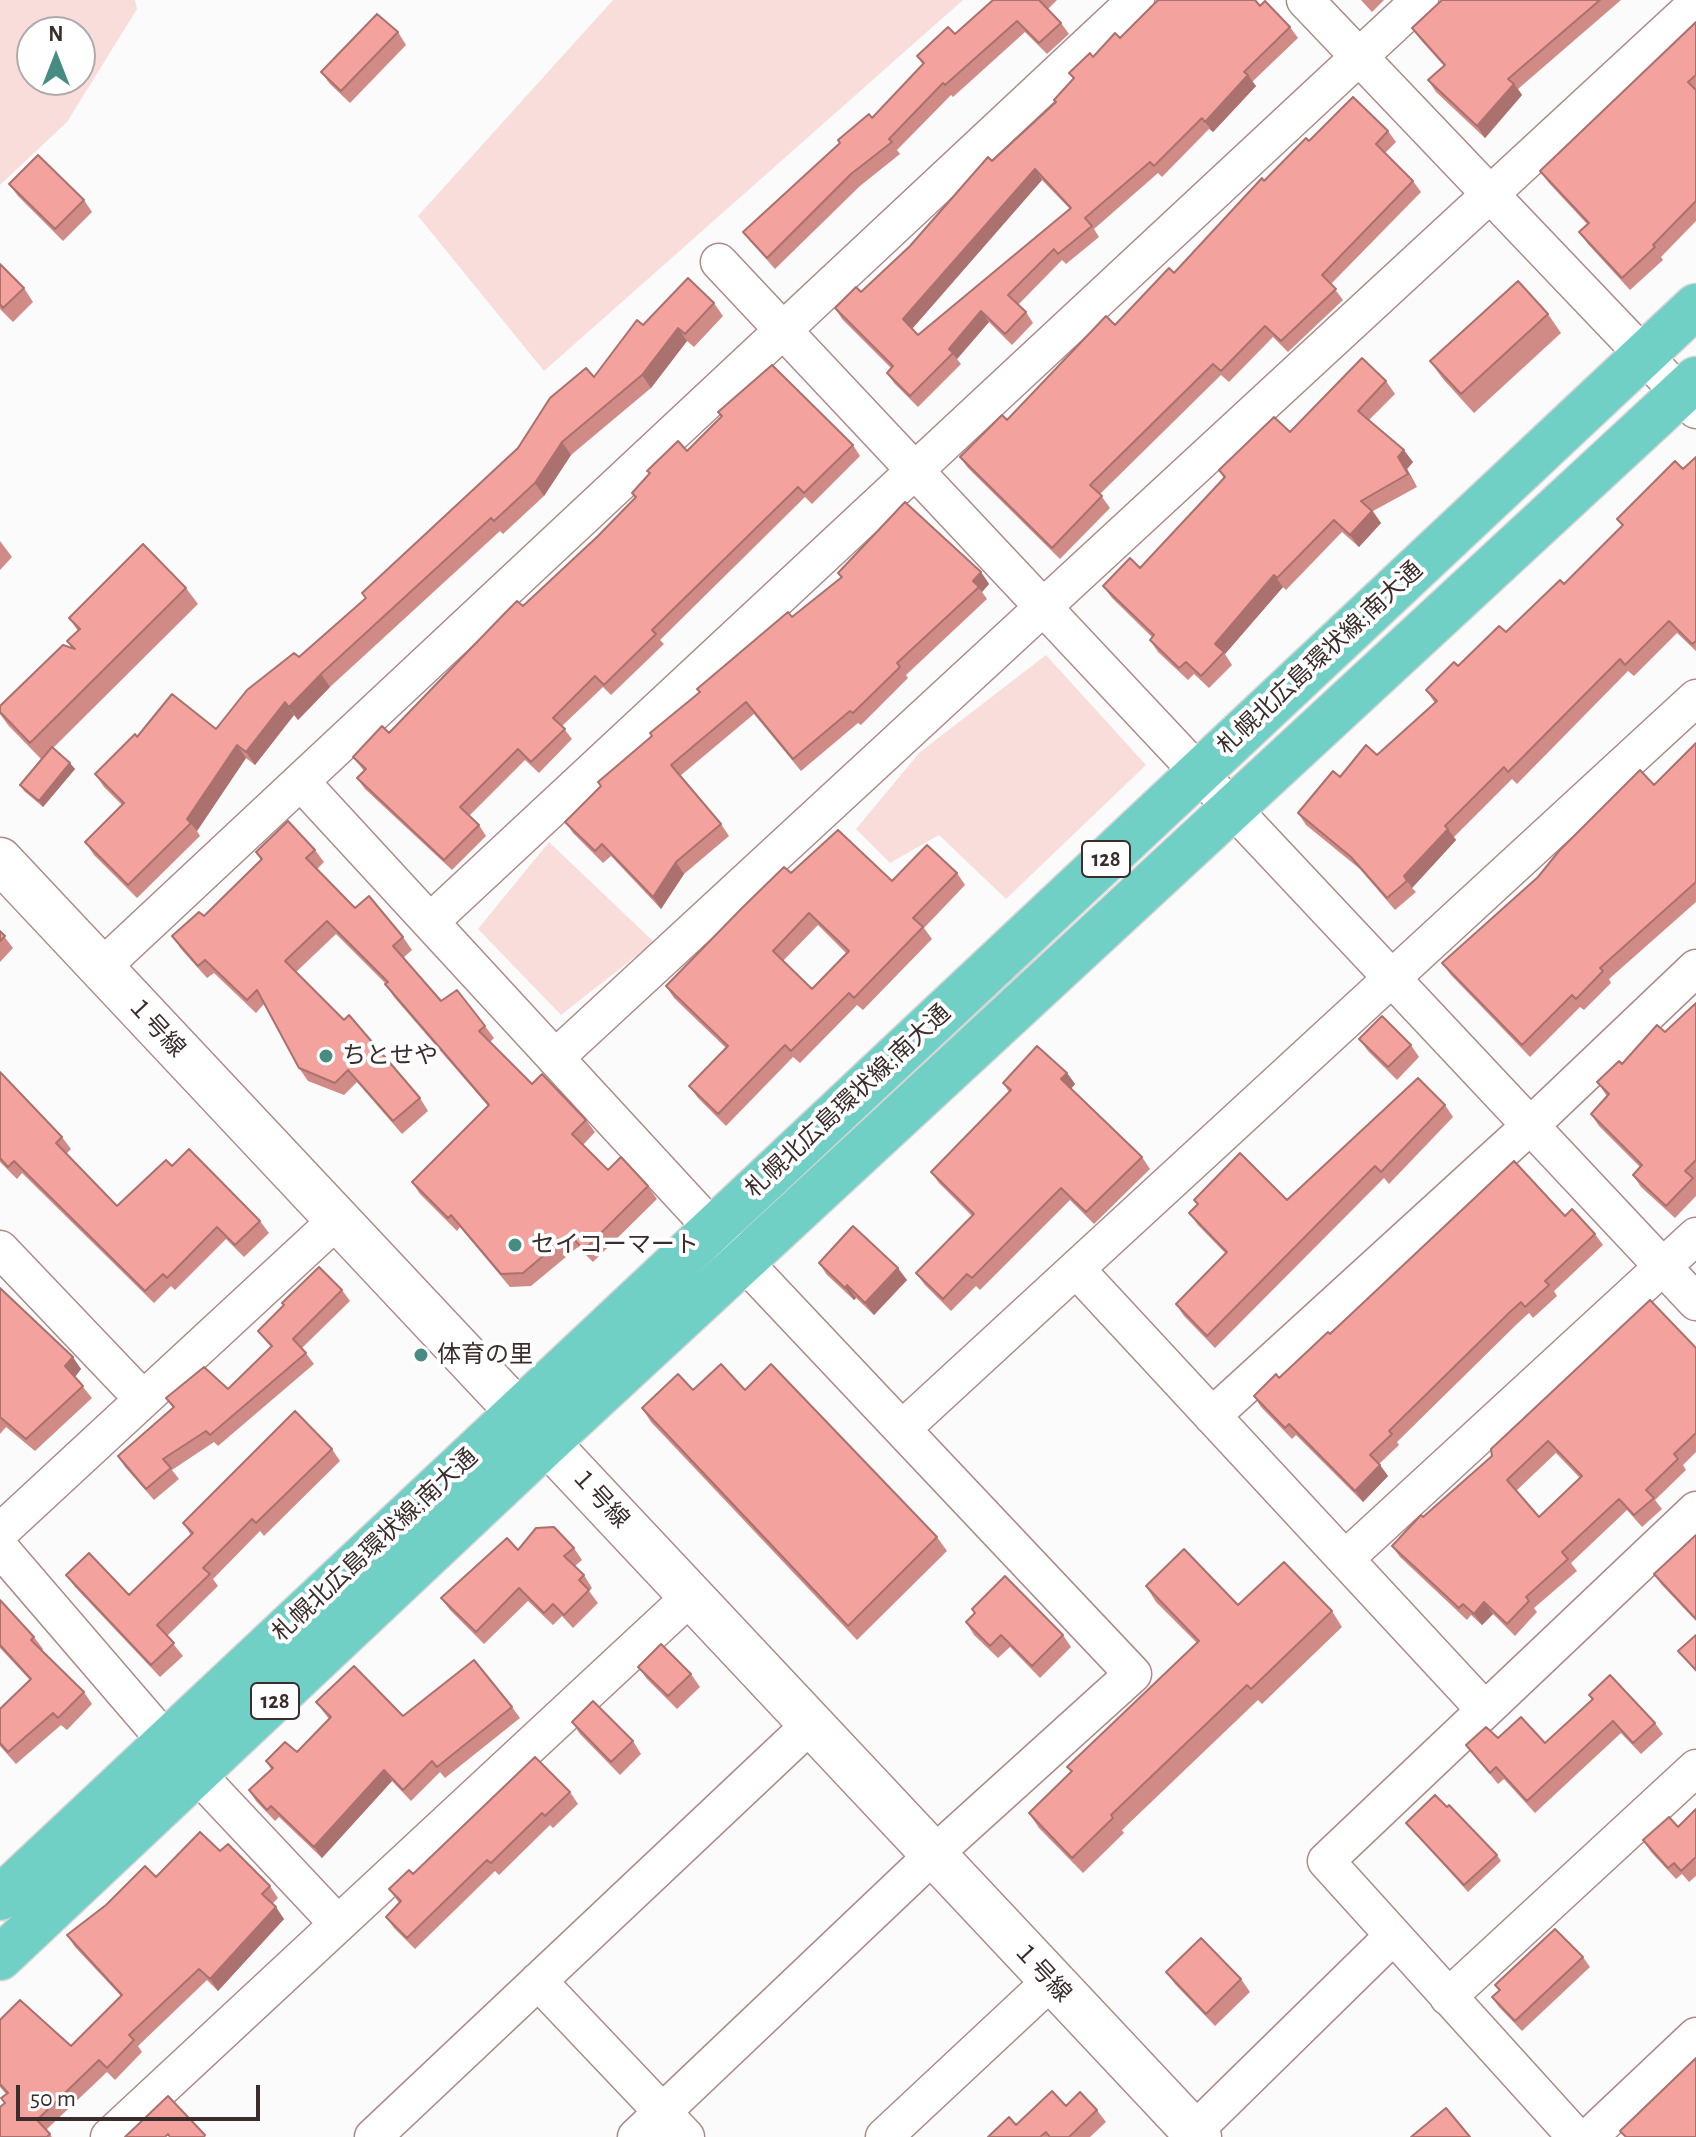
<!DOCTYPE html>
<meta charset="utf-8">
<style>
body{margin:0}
#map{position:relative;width:1696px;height:2137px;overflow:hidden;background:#fbfbfb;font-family:"Alegreya Sans",sans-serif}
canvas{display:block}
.north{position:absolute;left:16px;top:16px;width:80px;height:80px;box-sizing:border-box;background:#fff;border:2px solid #b0abab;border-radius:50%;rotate:0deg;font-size:22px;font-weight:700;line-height:32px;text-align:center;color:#3a2d2c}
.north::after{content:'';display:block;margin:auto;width:28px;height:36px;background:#478c82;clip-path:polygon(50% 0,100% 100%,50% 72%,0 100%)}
.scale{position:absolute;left:16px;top:2085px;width:244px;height:36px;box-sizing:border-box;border:4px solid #3a2d2c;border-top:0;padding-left:10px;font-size:24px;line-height:28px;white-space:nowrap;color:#3a2d2c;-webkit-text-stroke:6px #fff;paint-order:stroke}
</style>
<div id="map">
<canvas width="1696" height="2137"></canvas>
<div class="north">N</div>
<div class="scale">50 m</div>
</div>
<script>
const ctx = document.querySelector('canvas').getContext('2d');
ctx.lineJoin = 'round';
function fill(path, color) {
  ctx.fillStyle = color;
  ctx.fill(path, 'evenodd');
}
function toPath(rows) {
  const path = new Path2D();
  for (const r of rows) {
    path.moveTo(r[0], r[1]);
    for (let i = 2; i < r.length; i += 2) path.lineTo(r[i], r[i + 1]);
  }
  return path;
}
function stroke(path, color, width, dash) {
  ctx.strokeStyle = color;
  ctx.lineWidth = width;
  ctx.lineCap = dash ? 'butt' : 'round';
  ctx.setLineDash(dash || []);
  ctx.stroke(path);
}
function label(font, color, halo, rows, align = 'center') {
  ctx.font = font + ' "Alegreya Sans","Noto Sans JP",sans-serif';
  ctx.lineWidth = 8;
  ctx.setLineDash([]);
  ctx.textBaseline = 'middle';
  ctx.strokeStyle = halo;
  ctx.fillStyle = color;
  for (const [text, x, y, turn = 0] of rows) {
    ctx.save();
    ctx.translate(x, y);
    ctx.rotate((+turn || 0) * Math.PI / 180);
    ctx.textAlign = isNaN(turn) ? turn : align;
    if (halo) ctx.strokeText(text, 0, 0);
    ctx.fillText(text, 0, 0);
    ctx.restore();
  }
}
const green = toPath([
 [0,0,135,0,137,9,67,122,0,185],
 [32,32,80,32,80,80,32,80],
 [613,0,963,0,544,371,418,216],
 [1046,655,1146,765,1006,899,939,835,890,863,856,829,920,752],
 [549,842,654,942,561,1015,478,929]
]);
const street = toPath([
 [1305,0,1696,410],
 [719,262,1696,1302],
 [301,782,712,1228,1133,1674,933,1855,636,2137],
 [430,922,1420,0],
 [101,968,1136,0],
 [555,1058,1696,4],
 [0,1249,143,1399],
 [1076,1269,1485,1710],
 [1212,1416,1531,1125,1696,968],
 [902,1429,1696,698],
 [0,1532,337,1220],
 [0,1548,166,1741,338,1924],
 [1345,1559,1696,1236],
 [538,1981,686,2137],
 [1448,1997,1696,1768],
 [109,2137,690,1597],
 [373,2137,811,1724],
 [884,2137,1051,1981],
 [1188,2137,1393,1936],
 [1576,2137,1326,1861,1696,1510],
 [1589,2137,1696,2036]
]);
const secondary = toPath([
 [0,860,1199,2137]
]);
const primary = toPath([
 [0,1898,1696,306],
 [0,1958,548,1442,1696,379]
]);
const wall = toPath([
 [993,0,1057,0,1048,9,1061,23,1069,34,1047,54,1025,32,953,97,951,95,897,150,900,154,860,186,775,269,752,243,743,232,872,118,923,65,917,56,955,34],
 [1361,0,1384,0,1372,12],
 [1442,0,1621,0,1518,89,1522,95,1485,138,1436,92,1428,80,1444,66,1420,39,1412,28],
 [1260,6,1290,27,1298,38,1252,82,1256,86,1213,132,1209,129,1162,177,1158,173,1094,229,1099,237,1066,264,1062,260,1018,305,1026,312,1033,323,1012,345,989,322,957,359,961,364,918,407,894,383,887,373,891,368,842,319,835,308,861,292,910,246,992,161,1055,103,1073,79,1069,73,1120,38],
 [1042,180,1070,209,918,335,912,329],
 [1696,22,1696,221,1661,257,1663,260,1630,290,1588,244,1579,232,1587,224,1549,183,1540,171],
 [398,32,406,45,350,103,330,84,321,72],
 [1388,131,1396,142,1385,153,1413,181,1421,192,1331,284,1343,300,1288,352,1273,337,1229,382,1221,375,1100,494,1110,508,1060,559,968,468,960,457,1007,420,1174,273,1264,181,1309,141],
 [9,184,84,200,92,212,63,241,18,196],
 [0,264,24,288,33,302,13,322,0,309],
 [714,303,723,316,694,347,687,341,651,388,571,455,544,496,503,534,500,531,330,687,298,720,294,715,255,765,246,758,197,831,200,836,137,898,94,855,85,842,122,805,104,787,95,774,137,737,216,729,366,599,362,593,594,377,643,325],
 [1548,314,1561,333,1474,413,1443,379,1430,361],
 [1386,381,1395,394,1369,420,1413,462,1407,469,1417,487,1373,511,1381,523,1359,547,1342,532,1286,590,1283,587,1225,654,1232,665,1209,688,1194,674,1188,680,1158,652,1150,640,1152,637,1112,598,1103,586,1140,568,1224,478,1219,470],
 [718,412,853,445,860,456,812,504,805,497,660,640,664,644,611,695,603,687,562,726,572,739,539,773,525,760,469,816,479,825,486,836,452,870,365,789,357,778,364,771,353,757,389,733,598,536,635,498,632,493,687,451,721,417],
 [1696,457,1696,651,1677,633,1634,676,1628,671,1517,784,1512,779,1454,837,1456,840,1412,888,1416,892,1395,910,1360,869,1306,825,1298,813,1340,777,1377,755,1435,703,1426,690,1506,632,1564,584,1622,526,1617,519,1683,469],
 [0,541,12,557,0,570],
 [981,572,989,584,982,592,987,599,906,675,908,678,861,725,858,723,801,771,754,714,680,776,721,824,729,836,684,874,661,909,611,856,603,863,573,833,565,822,792,617,841,578,838,573],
 [186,588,198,604,53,748,75,769,43,807,24,791,20,785,41,759,8,725,0,714,0,706,72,648,67,641,78,631,69,618],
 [1696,743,1696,902,1609,979,1611,983,1584,1010,1580,1007,1530,1057,1451,975,1442,963,1654,785],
 [315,850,324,862,317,869,355,908,403,937,412,950,403,958,441,1001,485,1026,494,1038,490,1042,532,1084,586,1120,595,1132,583,1145,608,1170,648,1186,657,1199,593,1262,578,1247,531,1286,510,1287,460,1227,457,1231,420,1194,412,1182,488,1106,394,997,386,984,336,934,296,972,420,1098,428,1111,402,1134,357,1082,344,1095,308,1081,299,1068,264,1004,256,1013,214,973,207,978,181,949,172,936,204,916,261,860,256,852],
 [791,873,892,881,957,873,965,885,924,928,932,939,863,1010,857,1005,800,1063,793,1057,726,1126,698,1098,689,1086,726,1048,674,998,666,986],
 [818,925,846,953,812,989,783,961],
 [0,931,13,948,0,962],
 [1696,1003,1696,1196,1675,1218,1641,1187,1633,1175,1640,1167,1599,1126,1591,1114,1607,1096,1597,1082,1665,1032],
 [1359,1039,1411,1045,1419,1057,1397,1080,1368,1051],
 [0,1072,62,1137,71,1149,66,1154,117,1206,172,1166,260,1221,269,1233,244,1257,226,1239,175,1290,171,1286,154,1303,22,1173,17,1179,0,1162],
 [1067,1073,1075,1084,1071,1089,1142,1157,1150,1169,1094,1224,1070,1200,980,1290,976,1286,951,1311,925,1285,916,1273,972,1216,939,1183,931,1172,1009,1092,1003,1083],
 [1445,1105,1453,1117,1389,1184,1384,1178,1215,1348,1184,1316,1176,1304,1226,1254,1198,1225,1189,1213,1198,1204,1194,1200,1287,1200],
 [1565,1216,1595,1234,1603,1245,1554,1291,1557,1296,1533,1318,1529,1313,1518,1323,1397,1442,1399,1445,1379,1464,1388,1476,1363,1502,1296,1435,1292,1439,1261,1407,1254,1396,1279,1378,1330,1334],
 [819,1263,907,1280,874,1315,856,1298,854,1300,827,1275],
 [0,1288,81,1369,75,1377,92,1398,35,1451,6,1427,0,1434],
 [342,1290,350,1301,302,1348,314,1364,218,1446,214,1442,172,1470,179,1479,154,1500,125,1467,118,1456,173,1408,166,1398,228,1389,271,1347,258,1331],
 [1696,1348,1696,1452,1683,1465,1686,1470,1655,1500,1662,1509,1642,1527,1627,1510,1571,1563,1577,1571,1534,1608,1537,1612,1515,1636,1493,1614,1482,1625,1471,1615,1467,1620,1400,1557,1392,1546,1423,1517],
 [1556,1453,1580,1478,1539,1517,1516,1491],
 [693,1390,745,1390,937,1537,947,1551,857,1640,651,1422,642,1408],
 [332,1449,340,1461,264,1536,260,1531,213,1579,218,1586,167,1636,183,1656,160,1677,75,1587,66,1575,129,1595,191,1535,183,1523],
 [1696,1535,1696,1621,1661,1584,1654,1574],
 [574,1548,582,1560,575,1566,584,1575,592,1588,589,1591,598,1603,573,1628,562,1616,553,1625,528,1601,484,1644,450,1610,441,1598,518,1550],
 [1146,1586,1238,1605,1332,1611,1342,1627,1262,1704,1258,1700,1122,1830,1124,1833,1083,1873,1039,1828,1029,1813,1071,1772,1067,1767,1197,1643,1156,1602],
 [0,1600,34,1637,43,1649,42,1650,84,1692,92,1704,67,1730,61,1725,16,1764,0,1746,0,1709,30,1680,0,1648],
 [966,1622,1063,1635,1071,1647,1040,1678,1010,1647,998,1658,974,1635],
 [1696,1635,1696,1672,1678,1651],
 [638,1667,691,1674,700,1687,677,1709,647,1679],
 [1589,1695,1655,1723,1663,1734,1641,1754,1621,1733,1535,1813,1504,1779,1498,1784,1466,1745,1498,1738,1545,1743,1592,1700],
 [316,1702,403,1716,512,1707,520,1718,445,1778,440,1772,411,1801,392,1781,322,1858,279,1817,275,1821,256,1801,249,1790,271,1769,266,1761,297,1752,329,1719],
 [572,1722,633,1741,641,1754,620,1775,580,1734],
 [570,1792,578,1804,553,1828,550,1825,499,1875,495,1871,415,1949,394,1928,386,1917,399,1903,389,1889,413,1874],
 [1447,1807,1497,1855,1501,1861,1468,1892,1406,1823],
 [1696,1809,1696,1876,1689,1882,1682,1874,1676,1879,1651,1852,1643,1840,1678,1827],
 [220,1851,270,1886,278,1898,272,1904,284,1919,218,1991,207,1980,138,2046,142,2052,115,2080,107,2072,46,2130,52,2137,0,2137,5,2104,1,2098,6,2094,0,2087,0,2020,71,2046,121,1996,75,1947,67,1935,156,1877],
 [1583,1957,1590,1967,1522,2031,1499,2007,1492,1997,1499,1991,1495,1985],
 [1166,1972,1241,1979,1250,1992,1215,2026,1175,1984],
 [1066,2106,1097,2110,1106,2122,1090,2137,988,2137]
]);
const shadedWall = toPath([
 [1248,75,1256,86,1213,132,1205,122],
 [1514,84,1522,95,1485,138,1477,126],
 [1035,169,1042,180,911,330,903,319],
 [981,311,989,322,957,359,949,349],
 [678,328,687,341,651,388,642,375],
 [562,442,571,455,544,496,535,483],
 [1404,450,1413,462,1407,469,1417,487,1398,457],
 [1372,511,1381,523,1359,547,1350,535],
 [981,572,989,584,982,592,973,581],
 [1274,575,1283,587,1225,654,1215,644],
 [321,674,330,687,298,720,289,707],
 [285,702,294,715,255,765,246,752],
 [237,745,246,758,197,831,187,819],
 [70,763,75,769,43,807,39,801],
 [1448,829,1456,840,1412,888,1404,876],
 [676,862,684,874,661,909,653,897],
 [1067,1073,1075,1084,1069,1091,1061,1079],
 [898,1268,907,1280,874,1315,865,1303],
 [847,1285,856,1298,854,1300,845,1288],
 [73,1357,81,1369,74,1378,65,1366],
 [1380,1465,1388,1476,1363,1502,1355,1491],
 [1484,1602,1493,1614,1482,1625,1474,1614],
 [384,1770,392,1781,322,1858,314,1847],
 [276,1907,284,1919,218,1991,210,1979]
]);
const building = toPath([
 [993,0,1039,0,1061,23,1039,43,1017,21,945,85,943,83,889,139,892,142,851,174,767,258,743,232,840,143,838,140,869,114,872,118,924,63,917,56,948,27,955,34,993,0],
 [1158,0,1255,0,1260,6,1265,1,1290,27,1244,72,1248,75,1205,122,1202,118,1154,166,1150,162,1085,218,1092,226,1058,254,1054,249,1008,295,1026,312,1005,334,981,311,949,349,953,353,910,396,887,373,893,366,835,308,856,287,861,292,910,246,988,157,992,161,1056,102,1054,100,1074,78,1069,73,1090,53,1093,57,1115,33,1120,38,1158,0],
 [1035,169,1071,208,918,335,903,319,1035,169],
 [1442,0,1600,0,1508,79,1514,84,1477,126,1428,80,1445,65,1412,28,1442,0],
 [377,14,398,32,341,91,321,72,377,14],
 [1696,22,1696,75,1688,82,1696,90,1696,201,1653,245,1655,247,1622,278,1579,232,1589,223,1540,171,1696,22],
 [1353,97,1388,131,1376,144,1413,181,1322,275,1336,289,1281,341,1265,326,1221,371,1213,364,1090,485,1102,496,1052,548,960,457,1002,415,1007,420,1106,316,1115,325,1169,268,1174,273,1262,178,1264,181,1306,138,1309,141,1353,97],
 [38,155,84,200,55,229,9,184,38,155],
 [0,264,24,288,3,308,0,304,0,264],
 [688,278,714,303,685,334,678,328,642,375,562,442,535,483,494,521,491,518,321,674,289,707,285,702,246,752,237,745,187,819,191,823,128,885,85,842,124,803,95,774,135,734,137,737,172,694,216,729,247,690,294,653,299,657,366,598,362,593,518,448,550,398,586,368,594,377,637,320,643,325,688,278],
 [1518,281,1548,314,1461,394,1430,361,1518,281],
 [1362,358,1386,381,1358,411,1404,450,1398,457,1408,474,1361,501,1372,511,1350,535,1334,520,1277,578,1274,575,1215,644,1224,652,1201,676,1186,662,1179,668,1150,640,1154,635,1103,586,1130,558,1140,568,1225,477,1219,470,1274,417,1290,432,1362,358],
 [772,365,853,445,804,493,798,487,652,630,656,634,604,685,595,676,553,718,565,729,531,762,518,749,460,807,479,825,444,860,357,778,366,769,353,757,382,726,389,733,506,612,517,601,523,606,598,536,636,497,632,493,650,473,647,471,678,441,687,451,722,416,718,412,772,365],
 [1696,457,1696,641,1692,644,1669,621,1625,665,1620,659,1508,772,1504,767,1445,826,1448,829,1404,876,1407,881,1387,898,1351,857,1298,813,1333,771,1340,777,1366,745,1377,755,1437,701,1426,690,1454,662,1458,666,1499,626,1506,632,1560,580,1564,584,1623,525,1617,519,1675,461,1683,469,1696,457],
 [905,502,981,572,973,581,979,587,897,663,900,667,853,713,850,711,793,759,746,702,671,765,721,824,676,862,653,897,602,844,595,851,565,822,601,786,598,782,652,736,650,733,700,692,697,689,788,612,792,617,842,577,838,573,905,502],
 [143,544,186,588,30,743,0,712,0,706,63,645,75,649,67,641,80,629,69,618,143,544],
 [1696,743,1696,882,1600,968,1603,971,1576,999,1572,995,1522,1045,1442,963,1538,877,1559,851,1640,770,1654,785,1696,743],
 [52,747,70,763,39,801,20,785,52,747],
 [288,821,315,850,306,858,355,908,369,896,403,937,393,946,441,1001,457,990,485,1026,479,1031,532,1084,542,1074,586,1120,572,1134,608,1170,621,1157,648,1186,584,1250,569,1234,523,1273,501,1274,451,1215,448,1218,412,1182,489,1105,385,984,388,982,327,921,285,961,344,1020,349,1015,420,1098,393,1121,348,1070,335,1083,299,1068,257,990,247,1000,205,960,198,966,172,936,199,912,204,916,262,859,256,852,288,821],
 [838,830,892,881,927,845,957,873,913,918,923,927,854,998,849,993,791,1051,785,1045,718,1114,689,1086,728,1046,666,986,742,908,784,867,791,873,838,830],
 [809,913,849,951,812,989,773,951,809,913],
 [0,931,5,936,0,941,0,931],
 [1696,1003,1696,1160,1685,1171,1693,1178,1666,1206,1633,1175,1642,1165,1591,1114,1609,1094,1597,1082,1619,1061,1622,1064,1657,1025,1665,1032,1696,1003],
 [1382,1016,1411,1045,1388,1067,1359,1039,1382,1016],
 [1037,1046,1067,1073,1061,1079,1142,1157,1086,1212,1061,1188,972,1278,967,1274,943,1299,916,1273,974,1214,931,1172,1011,1090,1003,1083,1037,1046],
 [0,1072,62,1137,56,1143,117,1206,166,1160,172,1166,189,1149,260,1221,235,1245,217,1227,167,1278,163,1274,145,1291,14,1161,8,1167,0,1158,0,1072],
 [1418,1078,1445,1105,1381,1172,1375,1166,1207,1336,1176,1304,1227,1252,1189,1213,1198,1204,1194,1200,1240,1153,1287,1200,1418,1078],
 [1514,1161,1565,1216,1572,1209,1595,1234,1545,1281,1549,1285,1525,1307,1521,1302,1510,1312,1389,1431,1392,1434,1370,1455,1380,1465,1355,1491,1289,1424,1285,1428,1254,1396,1276,1374,1279,1378,1328,1332,1330,1334,1514,1161],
 [853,1226,898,1268,865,1303,847,1285,845,1288,819,1263,853,1226],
 [319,1267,342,1290,293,1339,306,1353,210,1435,206,1431,163,1459,171,1468,146,1489,118,1456,174,1407,166,1398,204,1367,228,1389,272,1346,258,1331,284,1305,282,1303,319,1267],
 [0,1288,73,1357,65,1366,83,1386,26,1439,0,1417,0,1288],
 [1650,1300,1696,1348,1696,1433,1674,1454,1678,1459,1646,1490,1654,1498,1634,1515,1619,1499,1562,1552,1568,1559,1526,1597,1529,1601,1507,1624,1484,1602,1474,1614,1463,1604,1459,1608,1392,1546,1421,1515,1423,1517,1492,1456,1491,1449,1650,1300],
 [1548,1441,1582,1476,1539,1517,1507,1480,1548,1441],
 [721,1364,745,1390,771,1364,937,1537,848,1626,642,1408,678,1374,693,1390,721,1364],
 [295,1411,332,1449,256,1523,252,1519,203,1568,210,1574,157,1625,174,1643,151,1665,66,1575,89,1553,129,1595,193,1533,183,1523,295,1411],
 [554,1527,574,1548,564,1556,584,1575,579,1580,589,1590,564,1615,553,1604,544,1613,519,1588,476,1632,441,1598,507,1538,518,1550,536,1528,554,1527],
 [1696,1535,1696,1619,1654,1574,1696,1535],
 [1184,1549,1238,1605,1284,1562,1332,1611,1251,1689,1247,1685,1111,1815,1113,1818,1072,1858,1029,1813,1072,1771,1067,1767,1199,1641,1146,1586,1184,1549],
 [1005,1576,1063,1635,1032,1666,1001,1635,990,1646,966,1622,975,1613,972,1609,1005,1576],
 [0,1600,34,1637,31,1640,84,1692,58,1718,53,1713,8,1752,0,1743,0,1709,31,1679,0,1645,0,1600],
 [1696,1635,1696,1670,1678,1651,1696,1635],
 [661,1644,691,1674,668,1696,638,1667,661,1644],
 [474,1660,512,1707,437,1767,432,1761,403,1790,384,1770,314,1847,271,1806,267,1810,249,1790,273,1768,266,1761,285,1742,297,1752,331,1717,316,1702,354,1666,403,1716,474,1660],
 [1610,1675,1655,1723,1633,1743,1613,1721,1527,1801,1496,1767,1490,1773,1466,1745,1486,1727,1498,1738,1521,1717,1545,1743,1593,1699,1589,1695,1610,1675],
 [593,1701,633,1741,611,1762,572,1722,593,1701],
 [535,1757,570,1792,545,1816,542,1813,491,1863,487,1860,407,1938,386,1917,401,1901,389,1889,409,1870,413,1874,535,1757],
 [1435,1795,1447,1807,1449,1805,1497,1855,1464,1885,1406,1823,1435,1795],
 [1696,1809,1696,1857,1681,1871,1674,1863,1668,1868,1643,1840,1669,1817,1678,1827,1696,1809],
 [200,1832,220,1851,228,1844,270,1886,262,1894,276,1907,210,1979,199,1969,129,2035,134,2040,107,2068,99,2060,37,2120,50,2134,47,2137,0,2137,0,2107,5,2103,1,2098,8,2093,0,2084,0,2020,20,2000,71,2046,122,1995,67,1935,106,1905,145,1866,156,1877,200,1832],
 [1555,1929,1583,1957,1515,2021,1492,1997,1500,1990,1495,1985,1555,1929],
 [1201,1938,1241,1979,1206,2014,1166,1972,1201,1938],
 [1696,2058,1696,2137,1626,2137,1620,2131,1696,2058],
 [1052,2091,1066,2106,1080,2092,1097,2110,1069,2137,1050,2137,1046,2132,1040,2137,988,2137,1009,2117,1016,2125,1052,2091],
 [168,2096,205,2135,204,2137,170,2137,168,2134,165,2137,125,2137,168,2096],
 [1446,2108,1470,2137,1411,2137,1446,2108]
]);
const markers = [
 [326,1056,8,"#478c82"],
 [515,1245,8,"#478c82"],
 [421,1355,8,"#478c82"]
];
const shields = [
 [1106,859,48],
 [275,1701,48]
];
const shieldNames = [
 ["128",1106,859],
 ["128",275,1701]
];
const streetNames = [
 ["札幌北広島環状線;南大通",1320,658,-43],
 ["１号線",156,1027,47],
 ["札幌北広島環状線;南大通",848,1101,-43],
 ["１号線",600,1498,47],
 ["札幌北広島環状線;南大通",375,1545,-43],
 ["１号線",1042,1972,47]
];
const poiNames = [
 ["ちとせや",342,1056],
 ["セイコーマート",531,1245],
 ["体育の里",437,1355]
];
fill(green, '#f9dddb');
stroke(street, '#ac8b88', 39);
stroke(secondary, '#ac8b88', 47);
stroke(primary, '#d8d5d5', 47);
stroke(street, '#fff', 36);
stroke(secondary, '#fff', 44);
stroke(primary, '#71d0c6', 44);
fill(wall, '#d18b87');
fill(shadedWall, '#aa716e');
fill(building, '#f3a29d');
stroke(building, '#aa716e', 2);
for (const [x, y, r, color] of markers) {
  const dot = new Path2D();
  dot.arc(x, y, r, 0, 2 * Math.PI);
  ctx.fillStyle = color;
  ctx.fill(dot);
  stroke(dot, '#fff', 3);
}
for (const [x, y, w] of shields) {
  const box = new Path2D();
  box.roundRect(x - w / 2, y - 18, w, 36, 6);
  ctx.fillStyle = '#fff';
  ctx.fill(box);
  stroke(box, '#3a2d2c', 2);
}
label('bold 22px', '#3a2d2c', null, shieldNames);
label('24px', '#3a2d2c', '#fff', streetNames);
label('24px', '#3a2d2c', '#fff', poiNames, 'left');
</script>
